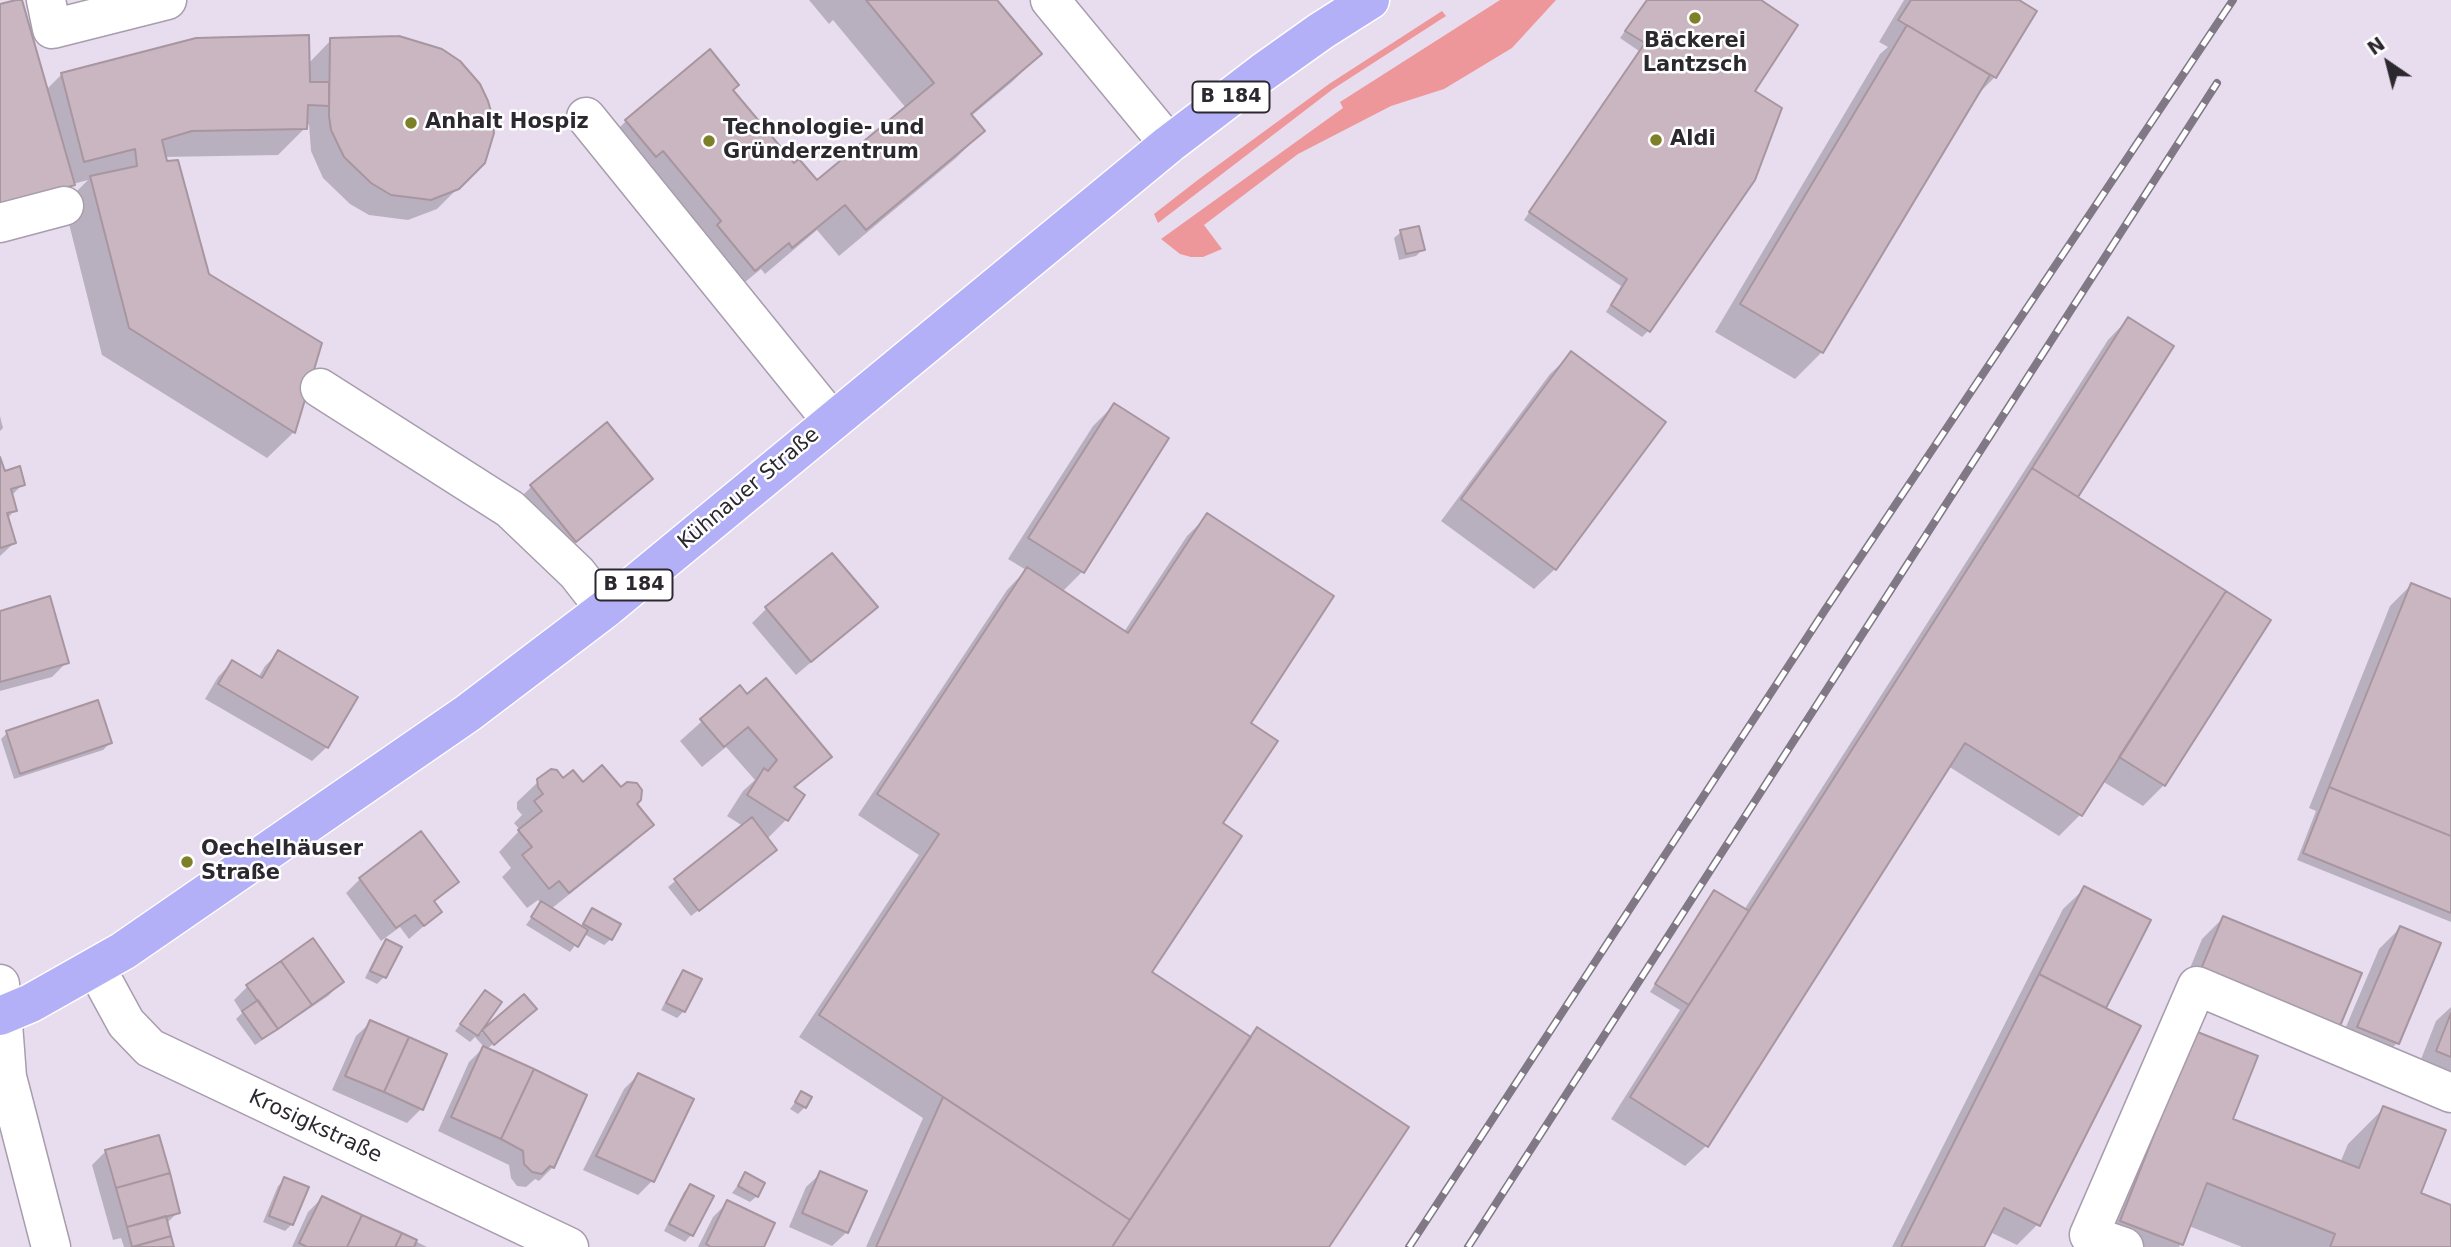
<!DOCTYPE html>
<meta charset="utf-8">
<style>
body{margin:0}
#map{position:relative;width:2451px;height:1247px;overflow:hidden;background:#e8ddef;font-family:"DejaVu Sans",sans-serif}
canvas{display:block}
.north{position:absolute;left:2353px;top:28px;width:70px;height:70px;-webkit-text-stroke:5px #fff;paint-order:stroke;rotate:325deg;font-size:19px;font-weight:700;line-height:28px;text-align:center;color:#2c282f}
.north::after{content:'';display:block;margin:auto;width:24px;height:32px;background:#2c282f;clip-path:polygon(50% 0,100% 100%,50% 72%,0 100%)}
</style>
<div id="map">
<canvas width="2451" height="1247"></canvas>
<div class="north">N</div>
</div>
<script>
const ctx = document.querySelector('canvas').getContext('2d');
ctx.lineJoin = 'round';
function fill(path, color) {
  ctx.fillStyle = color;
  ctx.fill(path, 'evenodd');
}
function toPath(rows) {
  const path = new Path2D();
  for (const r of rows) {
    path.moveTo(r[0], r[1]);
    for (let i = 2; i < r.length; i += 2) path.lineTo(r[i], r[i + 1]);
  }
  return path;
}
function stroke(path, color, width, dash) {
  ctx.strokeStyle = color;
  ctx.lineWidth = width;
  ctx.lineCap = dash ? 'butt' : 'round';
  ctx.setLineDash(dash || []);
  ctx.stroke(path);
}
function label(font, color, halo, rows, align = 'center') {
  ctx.font = font + ' "DejaVu Sans",sans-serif';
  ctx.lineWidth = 5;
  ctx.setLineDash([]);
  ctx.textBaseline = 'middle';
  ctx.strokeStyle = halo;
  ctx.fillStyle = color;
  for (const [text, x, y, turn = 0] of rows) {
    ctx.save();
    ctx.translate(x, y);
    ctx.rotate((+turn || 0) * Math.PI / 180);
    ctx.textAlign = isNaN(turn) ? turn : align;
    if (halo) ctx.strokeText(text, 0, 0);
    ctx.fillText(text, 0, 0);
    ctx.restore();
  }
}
const green = toPath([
 [1500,0,1556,0,1512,48,1444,89,1391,106,1298,154,1204,225,1222,249,1203,257,1191,257,1180,254,1161,239,1343,108,1340,102],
 [1442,11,1446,16,1333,89,1158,223,1154,214,1199,179,1329,84]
]);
const shadow = toPath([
 [809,0,995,0,1040,54,1013,81,970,117,983,131,956,158,839,256,817,230,765,274,761,269,728,296,599,148,626,121,731,90,793,165,816,183,906,108,833,20,829,24],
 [1647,0,1758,0,1753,92,1648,331,1642,337,1606,312,1621,286,1524,220,1639,51,1620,38],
 [1904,0,2016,0,1995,77,1973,99,1822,352,1795,379,1715,332,1880,54,1888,47,1879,42],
 [0,6,46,90,62,74,308,64,331,40,472,174,437,209,408,220,369,215,350,204,323,178,311,151,309,124,278,155,164,157,208,275,294,432,267,458,102,355,64,204,88,180,73,184,46,211],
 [1401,232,1423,249,1416,256,1399,260,1394,238],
 [2128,319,2171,346,2076,497,2164,785,2143,806,2102,781,2080,815,2059,836,1948,766,1706,1146,1685,1166,1611,1119,1680,1010,1650,992,1708,898,1715,892,1744,910,2108,340],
 [1571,354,1555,569,1534,589,1441,521,1550,374],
 [1114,405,1082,572,1062,592,1124,632,1187,536,1208,515,1248,723,1150,972,1249,1037,1257,1029,1327,1247,866,1247,923,1118,799,1037,919,855,858,815,1007,590,1026,570,1008,559,1093,426],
 [0,416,3,428,0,431],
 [0,459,4,473,23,484,11,496,15,510,7,519,14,543,0,556],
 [651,479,561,554,517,501,531,487],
 [2411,585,2451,600,2451,922,2297,860,2316,811,2309,808,2390,606],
 [876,607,796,675,752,623,766,609],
 [0,613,67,662,52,677,0,691],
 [279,652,356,698,327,747,312,761,205,699,218,677,232,662,258,678,265,666],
 [740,687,747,696,829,756,794,789,787,819,767,839,768,856,691,916,668,887,743,826,727,816,743,791,755,780,726,747,702,767,680,741],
 [7,733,110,743,103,750,14,779,1,739],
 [563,780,582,785,635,804,651,825,630,846,551,909,580,927,592,910,611,939,604,945,584,934,570,952,526,925,541,904,538,900,527,908,502,877,511,868,499,852,520,830,514,823,522,815,517,809,517,802,539,781],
 [420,834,457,882,433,903,440,912,409,939,400,927,381,941,346,893,360,879],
 [2084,889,2148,921,2104,1009,2038,1224,2017,1245,1990,1232,1982,1247,1892,1247,2063,909],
 [2223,918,2360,974,2181,990,2202,939],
 [2400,928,2397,1043,2376,1064,2337,1048,2379,949],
 [386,941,399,947,384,977,377,984,365,978,380,948],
 [683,972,684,1011,677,1018,661,1010,677,979],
 [342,982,328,996,255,1045,236,1019,242,1013,234,1000,248,986],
 [485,992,500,1003,477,1037,524,997,528,1015,487,1049,553,1167,539,1181,535,1179,526,1187,517,1186,511,1178,509,1165,438,1131,469,1062,484,1047,475,1037,470,1042,455,1031],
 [2451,1007,2451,1085,2416,1072,2436,1021],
 [371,1022,421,1109,407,1123,332,1090,356,1036],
 [2159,1069,2231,1120,2340,1163,2348,1144,2384,1108,2419,1194,2451,1207,2451,1247,2242,1247,2189,1226,2179,1247,2090,1247],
 [638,1075,652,1181,638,1195,583,1170,624,1089],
 [802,1093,805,1107,798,1114,790,1109],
 [106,1151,178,1212,166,1224,173,1247,124,1247,121,1238,113,1240,92,1165],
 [821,1173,847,1232,832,1246,789,1227,806,1187],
 [746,1174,757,1196,750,1202,732,1193],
 [285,1179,292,1224,285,1231,263,1222,278,1186],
 [690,1186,691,1235,685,1242,664,1231,684,1192],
 [322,1198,401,1234,427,1247,292,1247,308,1212],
 [727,1203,762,1247,698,1247,713,1217]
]);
const building = toPath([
 [16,0,22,0,75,185,33,197,0,216,0,4,16,0],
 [866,0,997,0,1042,54,971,114,985,131,866,230,845,205,792,248,789,243,755,271,717,225,721,221,663,151,656,157,625,120,710,49,739,85,733,90,794,163,799,159,817,180,934,83,866,0],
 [1647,0,1761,0,1798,25,1755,91,1782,108,1755,180,1650,332,1611,305,1627,279,1529,212,1645,43,1625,31,1647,0],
 [1911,0,2019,0,2037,11,1996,78,1898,20,1911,0],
 [1907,25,1990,75,1823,353,1740,304,1907,25],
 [309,35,310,82,329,82,329,106,308,105,307,129,192,131,162,140,167,161,178,160,209,274,322,343,295,433,129,328,90,176,137,166,135,149,84,162,61,73,196,38,309,35],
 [399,36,442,49,460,61,480,84,488,101,492,115,494,133,485,163,459,189,431,200,391,195,371,183,344,157,331,130,329,116,330,38,399,36],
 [1419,226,1425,250,1406,254,1400,230,1419,226],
 [2128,317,2174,346,2078,497,2032,468,2128,317],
 [1571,351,1666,422,1556,570,1461,499,1571,351],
 [1114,403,1169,438,1084,573,1028,538,1114,403],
 [607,422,653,479,576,542,530,485,607,422],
 [0,457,5,471,20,466,25,485,11,489,17,511,7,513,16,543,0,548,0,457],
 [2032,468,2226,591,2082,816,1965,743,1708,1147,1630,1097,2032,468],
 [1207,513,1334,596,1251,723,1278,741,1223,823,1242,836,1152,972,1251,1037,1130,1220,819,1015,939,834,877,794,1027,567,1128,633,1207,513],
 [832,553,878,607,811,662,765,607,832,553],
 [2411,583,2451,599,2451,836,2329,787,2411,583],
 [2226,591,2271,620,2165,786,2119,757,2226,591],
 [50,596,69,663,0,682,0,611,50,596],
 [278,650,358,697,328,748,218,684,232,660,262,678,278,650],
 [766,678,832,757,794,787,805,795,788,821,747,795,764,768,768,771,777,760,748,727,724,747,700,719,740,685,747,694,766,678],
 [98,700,112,743,20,774,6,731,98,700],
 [602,765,621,787,627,782,637,783,642,790,641,800,637,804,654,825,569,893,559,881,549,889,522,855,532,847,518,830,542,811,534,801,543,794,538,787,537,779,551,769,557,770,563,778,573,770,583,782,602,765],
 [2329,787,2451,836,2451,913,2303,853,2329,787],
 [752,817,777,850,699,911,674,879,752,817],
 [421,831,459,882,434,901,442,912,424,926,415,915,396,928,359,878,421,831],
 [2084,886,2151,920,2106,1008,2039,974,2084,886],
 [1714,890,1749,911,1689,1005,1655,984,1714,890],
 [541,901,588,930,578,947,531,917,541,901],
 [592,908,621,924,612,940,583,924,592,908],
 [2223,916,2362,973,2340,1026,2201,969,2223,916],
 [2400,926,2441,943,2399,1044,2357,1027,2400,926],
 [313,938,344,982,312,1005,281,961,313,938],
 [386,939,402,947,386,978,370,971,386,939],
 [281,961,312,1005,278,1029,246,985,281,961],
 [683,970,702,979,685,1012,666,1003,683,970],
 [2039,974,2141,1026,2040,1226,2004,1208,1984,1247,1901,1247,2039,974],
 [485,990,502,1002,478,1036,460,1024,485,990],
 [524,994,537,1009,494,1045,482,1030,524,994],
 [258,1000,278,1029,262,1039,242,1011,258,1000],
 [2451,1013,2451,1057,2436,1051,2451,1013],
 [370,1020,409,1037,384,1092,345,1076,370,1020],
 [1257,1027,1409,1127,1329,1247,1112,1247,1257,1027],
 [2195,1031,2258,1056,2233,1119,2359,1168,2383,1106,2446,1130,2421,1193,2451,1205,2451,1247,2330,1247,2335,1234,2207,1183,2183,1245,2120,1221,2195,1031],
 [409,1037,447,1054,423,1110,384,1092,409,1037],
 [483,1046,534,1069,501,1139,451,1117,483,1046],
 [534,1069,587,1095,554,1168,550,1166,542,1174,532,1172,524,1164,523,1151,501,1139,534,1069],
 [638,1073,694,1099,654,1182,596,1156,638,1073],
 [801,1091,812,1097,806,1108,795,1102,801,1091],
 [943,1097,1130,1220,1112,1247,876,1247,943,1097],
 [159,1135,170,1173,116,1188,105,1150,159,1135],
 [820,1171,867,1191,848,1233,802,1213,820,1171],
 [745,1172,765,1183,758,1197,738,1186,745,1172],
 [170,1173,180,1213,127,1227,116,1188,170,1173],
 [284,1177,309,1187,293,1225,269,1216,284,1177],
 [690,1184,714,1196,693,1236,669,1224,690,1184],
 [322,1196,362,1215,347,1247,307,1247,299,1243,322,1196],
 [727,1200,775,1223,764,1247,711,1247,706,1244,727,1200],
 [362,1215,402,1233,395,1247,347,1247,362,1215],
 [166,1216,171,1236,132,1247,127,1227,166,1216],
 [402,1233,417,1240,414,1247,395,1247,402,1233],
 [171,1236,174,1247,133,1247,171,1236]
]);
const minor = toPath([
 [46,0,52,29,167,0],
 [1050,0,1169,144],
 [586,117,832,421],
 [0,223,64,206],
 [320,388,510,509,577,573,605,609],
 [96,968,126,1023,150,1048,569,1247],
 [0,984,7,1077,51,1247],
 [2124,1247,2089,1235,2197,986,2451,1093]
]);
const major = toPath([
 [0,1016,31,1003,123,951,468,713,605,609,1169,144,1262,73,1321,31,1370,0]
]);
const rail = toPath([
 [1409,1247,1825,610,2233,0],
 [1468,1247,2217,83]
]);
const markers = [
 [1695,18,7,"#7e7f29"],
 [411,123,7,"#7e7f29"],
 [1656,140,7,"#7e7f29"],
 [709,141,7,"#7e7f29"],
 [187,862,7,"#7e7f29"]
];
const shields = [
 [1231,97,77],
 [634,585,77]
];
const shieldNames = [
 ["B 184",1231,97],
 ["B 184",634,585]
];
const poiNames = [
 ["Bäckerei",1695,42,"center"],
 ["Lantzsch",1695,66,"center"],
 ["Anhalt Hospiz",425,123],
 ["Technologie- und",723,129],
 ["Gründerzentrum",723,153],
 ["Aldi",1670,140],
 ["Oechelhäuser",201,850],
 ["Straße",201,874]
];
const streetNames = [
 ["Kühnauer Straße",749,489,-40],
 ["Krosigkstraße",315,1127,25]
];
fill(green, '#ed979b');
fill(shadow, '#0003');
fill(building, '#cab6c0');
stroke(building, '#a7959f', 2);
stroke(minor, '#a79dad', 41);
stroke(major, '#fff', 41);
stroke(minor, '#fff', 38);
stroke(major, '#b3b0f8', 38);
stroke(rail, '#807985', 8);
stroke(rail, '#fff', 5, [16]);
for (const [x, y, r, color] of markers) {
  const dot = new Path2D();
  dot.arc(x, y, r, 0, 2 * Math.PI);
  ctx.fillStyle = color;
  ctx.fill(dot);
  stroke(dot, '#fff', 2.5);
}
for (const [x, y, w] of shields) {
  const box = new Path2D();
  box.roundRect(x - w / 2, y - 15.5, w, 31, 5);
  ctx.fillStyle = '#fff';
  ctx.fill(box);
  stroke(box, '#2c282f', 2);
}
label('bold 19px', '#2c282f', null, shieldNames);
label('bold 21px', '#2c282f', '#fff', poiNames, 'left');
label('21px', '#2c282f', '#fff', streetNames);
</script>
